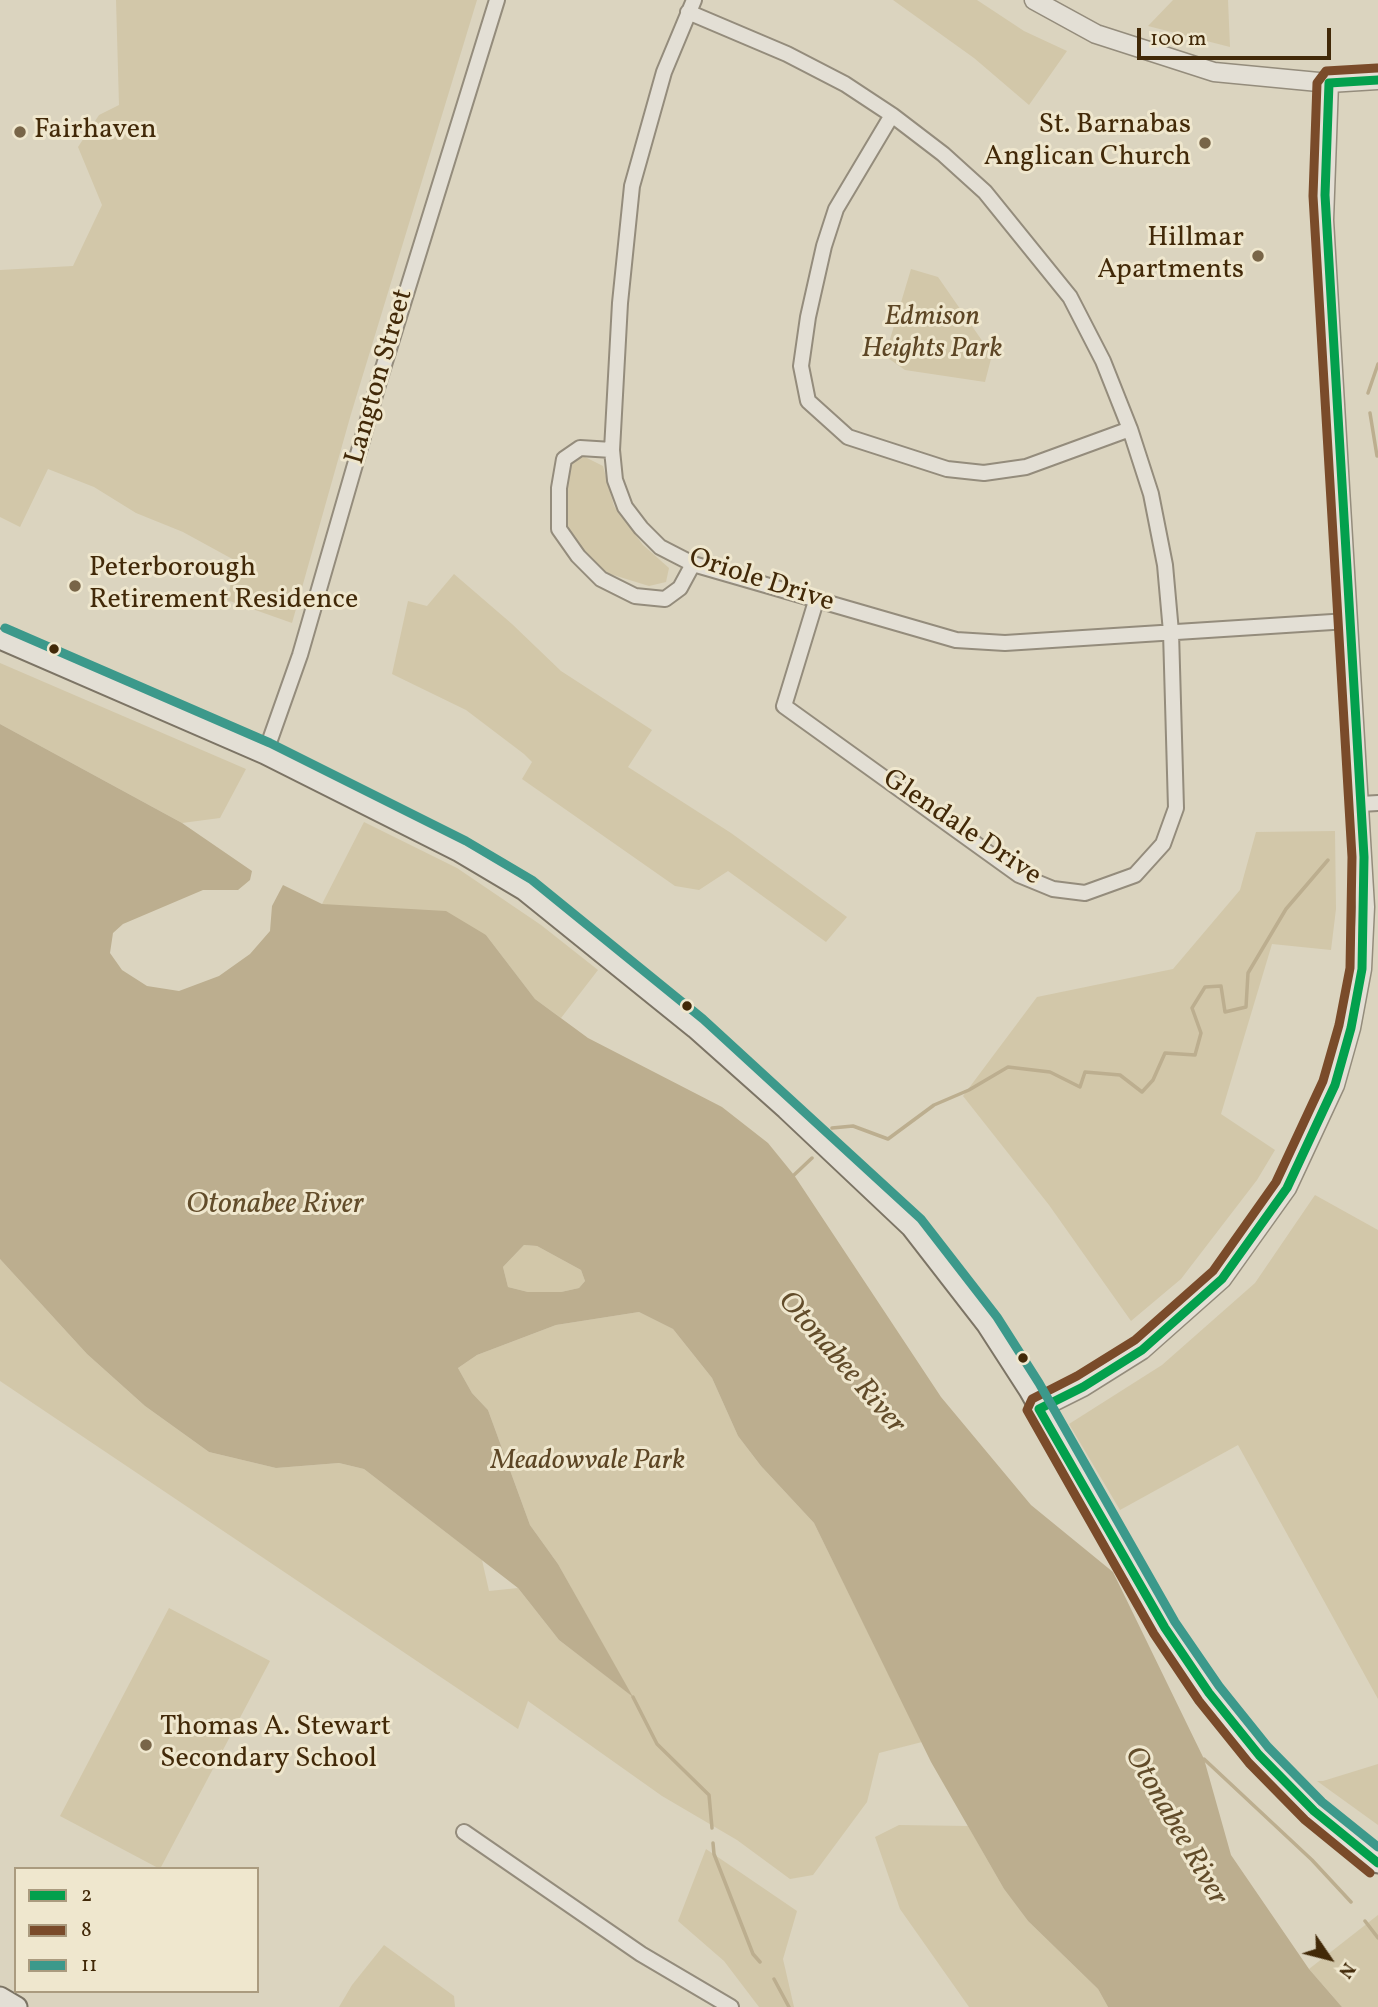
<!DOCTYPE html>
<style>
body{margin:0}
#map{position:relative;width:1378px;height:2007px;overflow:hidden;background:#dbd4bf;font-family:Vollkorn,serif}
canvas{display:block}
.legend{position:absolute;left:14px;top:1867px;width:245px;height:126px;box-sizing:border-box;background:#efe7ce;border:2px solid #aa9b7f;margin:0;padding:9px 12px;list-style:none;font-size:21px;color:#422908}
.legend li{display:flex;align-items:center;gap:14px;height:35px}
.legend b{width:35px;border:2px solid #aa9b7f}
.north{position:absolute;left:1294px;top:1923px;width:70px;height:70px;-webkit-text-stroke:5px #efe7ce;paint-order:stroke;rotate:125deg;font-size:19px;font-weight:700;line-height:28px;text-align:center;color:#422908}
.north::after{content:'';display:block;margin:auto;width:24px;height:32px;background:#422908;clip-path:polygon(50% 0,100% 100%,50% 72%,0 100%)}
.scale{position:absolute;left:1137px;top:28px;width:194px;height:32px;box-sizing:border-box;border:4px solid #422908;border-top:0;padding-left:9px;font-size:21px;line-height:24px;white-space:nowrap;color:#422908;-webkit-text-stroke:5px #efe7ce;paint-order:stroke}
</style>
<div id="map">
<canvas width="1378" height="2007"></canvas>
<ul class="legend">
<li><b style="height:9px;background:#03a04d"></b>2</li>
<li><b style="height:9px;background:#7a4b2a"></b>8</li>
<li><b style="height:9px;background:#3c998b"></b>11</li>
</ul>
<div class="north">N</div>
<div class="scale">100 m</div>
</div>
<script>
const ctx = document.querySelector('canvas').getContext('2d');
ctx.lineJoin = 'round';
function fill(path, color) {
  ctx.fillStyle = color;
  ctx.fill(path, 'evenodd');
}
function toPath(rows) {
  const path = new Path2D();
  for (const r of rows) {
    path.moveTo(r[0], r[1]);
    for (let i = 2; i < r.length; i += 2) path.lineTo(r[i], r[i + 1]);
  }
  return path;
}
function stroke(path, color, width, dash) {
  ctx.strokeStyle = color;
  ctx.lineWidth = width;
  ctx.lineCap = dash ? 'butt' : 'round';
  ctx.setLineDash(dash || []);
  ctx.stroke(path);
}
function label(font, color, halo, rows, align = 'center') {
  ctx.font = font + ' Vollkorn,serif';
  ctx.lineWidth = 6;
  ctx.setLineDash([]);
  ctx.textBaseline = 'middle';
  ctx.strokeStyle = halo;
  ctx.fillStyle = color;
  for (const [text, x, y, turn = 0] of rows) {
    ctx.save();
    ctx.translate(x, y);
    ctx.rotate((+turn || 0) * Math.PI / 180);
    ctx.textAlign = isNaN(turn) ? turn : align;
    if (halo) ctx.strokeText(text, 0, 0);
    ctx.fillText(text, 0, 0);
    ctx.restore();
  }
}
const green = toPath([
 [116,0,477,0,351,414,292,623,227,600,236,561,183,532,136,513,94,487,48,469,20,527,0,517,0,270,73,266,102,205,78,147,99,115,119,105],
 [893,0,977,0,1024,31,1067,51,1029,105,974,58],
 [1173,0,1228,0,1230,47,1148,26],
 [911,269,938,277,992,355,985,382,905,370,885,356],
 [583,456,603,466,614,506,643,545,669,568,666,582,649,586,610,574,592,563,576,543,568,526,564,501,568,470,573,459],
 [454,574,512,624,561,671,652,730,628,767,731,833,847,917,826,942,728,871,699,890,675,886,522,779,532,762,524,754,466,710,392,674,408,601,427,606],
 [0,663,246,769,220,818,182,823,0,724],
 [364,822,457,868,541,925,598,970,561,1018,535,999,486,935,322,904],
 [1335,831,1336,909,1331,950,1272,944,1221,1114,1275,1150,1257,1180,1181,1279,1131,1321,1049,1205,963,1096,1037,997,1173,969,1240,890,1256,832],
 [1315,1195,1378,1230,1378,1699,1238,1445,1120,1510,1069,1424,1162,1365,1255,1283],
 [524,1245,537,1246,581,1270,585,1281,579,1288,561,1292,528,1292,508,1287,503,1267],
 [0,1259,87,1354,145,1406,209,1452,276,1468,339,1463,364,1469,482,1560,489,1591,518,1588,559,1640,631,1695,558,1564,530,1525,488,1410,472,1393,458,1368,477,1355,556,1325,639,1312,673,1329,712,1378,738,1436,761,1466,814,1523,922,1742,879,1753,867,1802,813,1875,790,1879,737,1840,662,1796,528,1701,518,1729,0,1381],
 [169,1608,270,1661,160,1869,60,1816],
 [1378,1764,1378,1825,1317,1781,1323,1781],
 [899,1825,968,1826,1004,1889,1028,1921,1098,1989,1108,2007,969,2007,900,1909,875,1837],
 [706,1849,797,1911,783,1959,794,2007,759,2007,724,1961,678,1921],
 [1378,1915,1378,2007,1342,2007,1309,1969],
 [384,1945,454,1996,455,2007,339,2007,352,1985]
]);
const water = toPath([
 [0,724,182,823,252,871,250,880,238,890,203,890,123,924,113,933,110,953,122,970,147,986,179,991,219,976,250,954,270,931,272,906,283,885,322,904,446,911,486,935,535,999,588,1038,722,1107,768,1143,794,1175,941,1397,1031,1505,1113,1572,1204,1759,1231,1855,1309,1969,1342,2007,1108,2007,1098,1989,1028,1921,1004,1889,931,1762,814,1523,761,1466,738,1436,712,1378,673,1329,639,1312,556,1325,477,1355,458,1368,472,1393,488,1410,530,1525,558,1564,633,1697,559,1640,518,1588,364,1469,339,1463,276,1468,209,1452,145,1406,87,1354,0,1259],
 [524,1245,537,1246,581,1270,585,1281,579,1288,561,1292,528,1292,508,1287,503,1267]
]);
const stream = toPath([
 [1368,393,1378,364],
 [1370,413,1377,456],
 [832,1128,853,1126,888,1139,934,1105,969,1090,1008,1067,1050,1072,1080,1087,1085,1072,1120,1075,1142,1092,1153,1080,1165,1053,1195,1055,1201,1033,1192,1008,1205,987,1221,986,1225,1012,1246,1007,1248,973,1286,909,1328,860],
 [794,1175,812,1158],
 [633,1697,657,1744,709,1795,712,1828],
 [1204,1759,1312,1860,1351,1902],
 [713,1843,714,1854,753,1954,760,1962],
 [1365,1921,1378,1938],
 [774,1979,789,2007]
]);
const minor = toPath([
 [694,0,664,72,632,186,620,303,612,450,615,480,625,507,641,528,660,547,693,564,956,640,1005,643,1348,621],
 [688,12,787,54,845,84,892,115,943,154,985,192,1070,297,1103,361,1130,429,1151,494,1165,565,1171,632,1176,808,1163,844,1135,875,1085,893,1053,889,1019,875,784,706,816,601],
 [892,115,836,209,824,246,808,317,801,366,808,401,848,437,947,469,984,473,1026,467,1130,429],
 [612,450,580,448,564,459,559,488,559,529,578,556,601,579,635,596,665,599,680,588,693,564],
 [265,754,300,655,380,378,497,0],
 [1361,804,1378,803],
 [464,1832,641,1954,731,2007]
]);
const tertiary = toPath([
 [1034,0,1096,34,1214,72,1329,83,1378,80],
 [1039,1409,1083,1387,1142,1350,1222,1279,1287,1188,1335,1085,1351,1028,1362,969,1365,907,1324,220,1329,83]
]);
const secondary = toPath([
 [0,639,265,754,460,852,524,890,695,1028,786,1109,911,1227,987,1325,1029,1390,1165,1628,1209,1693,1259,1755,1314,1811,1378,1863],
 [0,1997,17,2007]
]);
const bus1 = toPath([
 [1378,80,1329,83,1325,195,1364,857,1362,969,1351,1028,1335,1085,1287,1188,1222,1279,1142,1350,1083,1387,1039,1409,1165,1628,1209,1693,1259,1755,1314,1811,1378,1863]
]);
const bus2 = toPath([
 [1370,1873,1305,1820,1249,1763,1199,1701,1154,1634,1027,1410,1032,1399,1077,1376,1135,1340,1213,1271,1276,1182,1323,1081,1339,1025,1350,968,1352,857,1313,196,1317,83,1326,71,1377,68]
]);
const bus3 = toPath([
 [5,628,270,743,466,841,532,880,703,1019,921,1219,997,1317,1039,1383,1175,1622,1219,1686,1268,1747,1322,1802,1378,1847]
]);
const markers = [
 [20,132,7,"#786548"],
 [1205,143,7,"#786548"],
 [1258,256,7,"#786548"],
 [75,586,7,"#786548"],
 [54,649,6,"#422908"],
 [687,1006,6,"#422908"],
 [1023,1358,6,"#422908"],
 [146,1745,7,"#786548"]
];
const poiNames = [
 ["St. Barnabas",1191,127,"right"],
 ["Anglican Church",1191,159,"right"],
 ["Fairhaven",34,132],
 ["Hillmar",1244,240,"right"],
 ["Apartments",1244,272,"right"],
 ["Peterborough",89,570],
 ["Retirement Residence",89,602],
 ["Thomas A. Stewart",160,1729],
 ["Secondary School",160,1761]
];
const parkNames = [
 ["Edmison",932,319],
 ["Heights Park",932,351],
 ["Meadowvale Park",588,1463]
];
const streetNames = [
 ["Langton Street",381,377,-74],
 ["Oriole Drive",761,582,18],
 ["Glendale Drive",961,829,34]
];
const waterNames = [
 ["Otonabee River",275,1206],
 ["Otonabee River",840,1364,49],
 ["Otonabee River",1174,1827,60]
];
fill(green, '#d2c7a9');
fill(water, '#bcae8f');
stroke(stream, '#bcae8f', 3.5);
stroke(minor, '#948c7c', 18);
stroke(tertiary, '#948c7c', 21);
stroke(secondary, '#7c7465', 23);
stroke(minor, '#e3dfd5', 14);
stroke(tertiary, '#e3dfd5', 18);
stroke(secondary, '#e3dfd5', 19);
stroke(bus1, '#03a04d', 9);
stroke(bus2, '#7a4b2a', 9);
stroke(bus3, '#3c998b', 9);
for (const [x, y, r, color] of markers) {
  const dot = new Path2D();
  dot.arc(x, y, r, 0, 2 * Math.PI);
  ctx.fillStyle = color;
  ctx.fill(dot);
  stroke(dot, '#efe7ce', 2.5);
}
label('28px', '#422908', '#efe7ce', poiNames, 'left');
label('italic 28px', '#5d4625', '#efe7ce', parkNames);
label('28px', '#422908', '#efe7ce', streetNames);
label('italic 30px', '#624c2a', '#efe7ce', waterNames);
</script>
